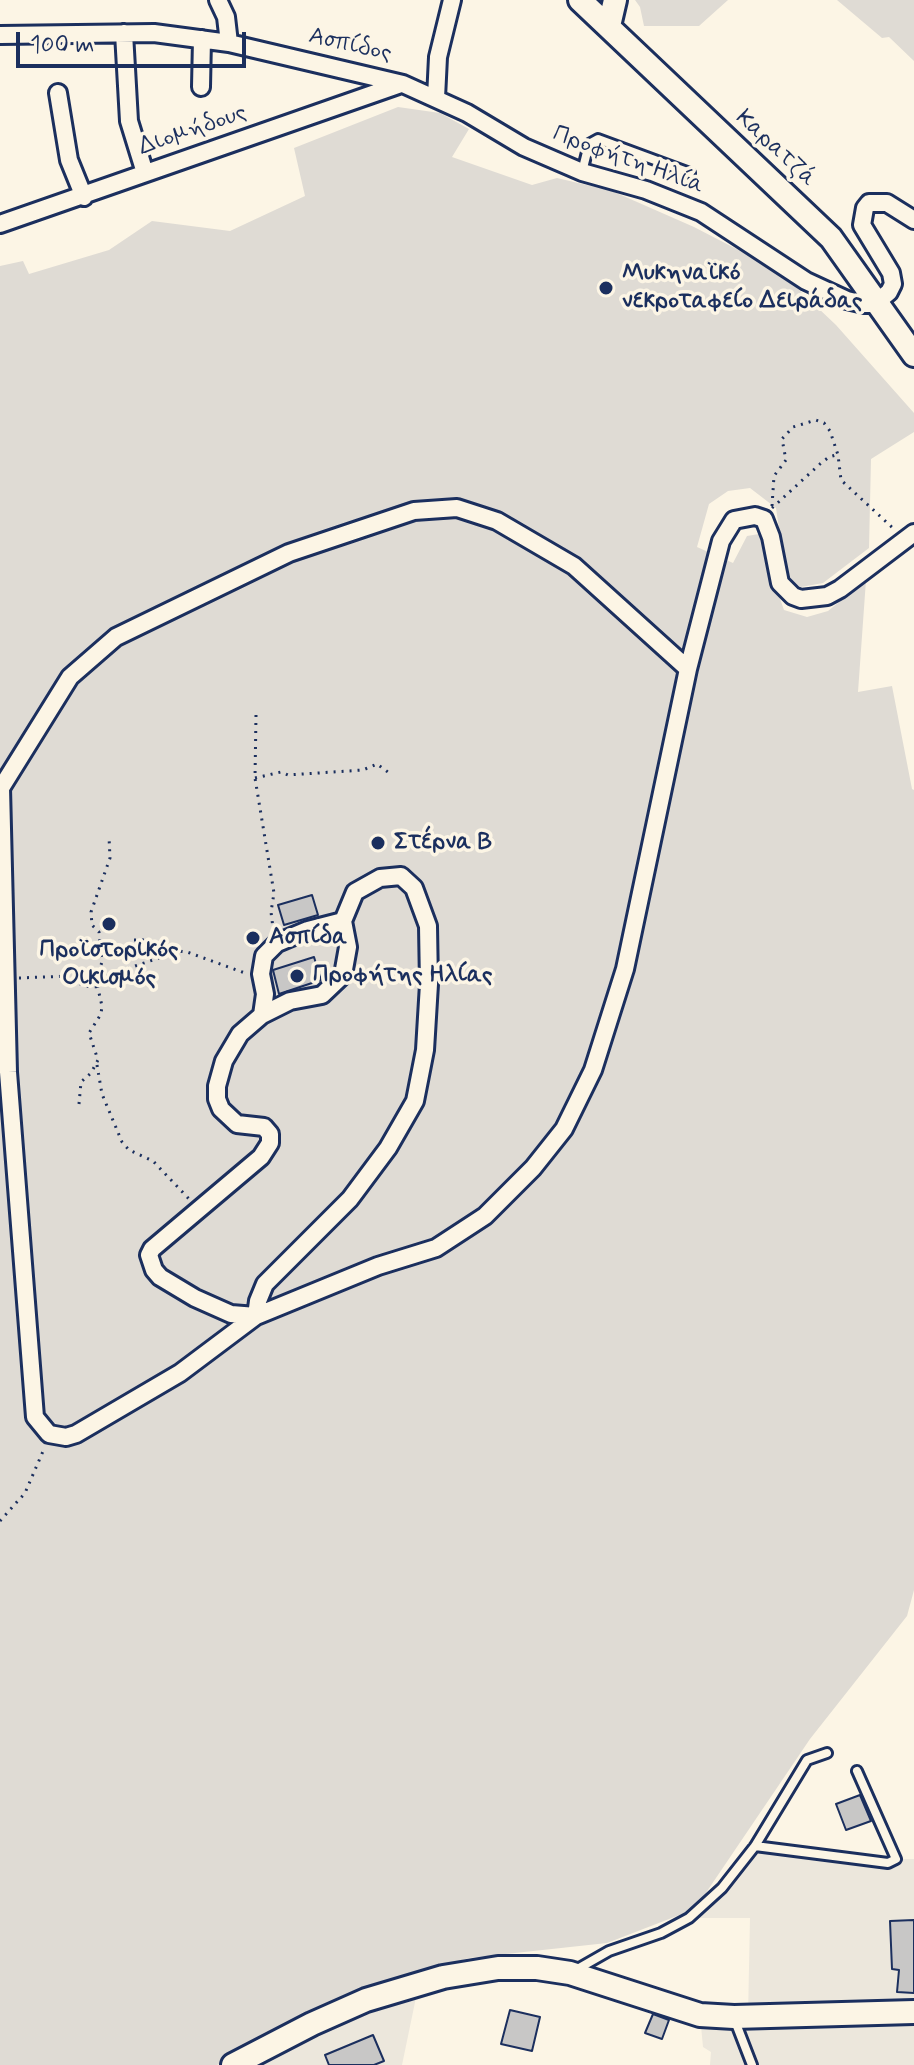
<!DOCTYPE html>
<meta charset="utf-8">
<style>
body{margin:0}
#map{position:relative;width:914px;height:2065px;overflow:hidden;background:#fcf5e5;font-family:Mynerve,sans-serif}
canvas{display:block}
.scale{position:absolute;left:16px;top:32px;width:230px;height:36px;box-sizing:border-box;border:4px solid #1b2f5e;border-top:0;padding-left:10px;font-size:24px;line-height:28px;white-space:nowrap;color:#1b2f5e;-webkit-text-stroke:6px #fcf5e5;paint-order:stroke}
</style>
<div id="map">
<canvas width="914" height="2065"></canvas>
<div class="scale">100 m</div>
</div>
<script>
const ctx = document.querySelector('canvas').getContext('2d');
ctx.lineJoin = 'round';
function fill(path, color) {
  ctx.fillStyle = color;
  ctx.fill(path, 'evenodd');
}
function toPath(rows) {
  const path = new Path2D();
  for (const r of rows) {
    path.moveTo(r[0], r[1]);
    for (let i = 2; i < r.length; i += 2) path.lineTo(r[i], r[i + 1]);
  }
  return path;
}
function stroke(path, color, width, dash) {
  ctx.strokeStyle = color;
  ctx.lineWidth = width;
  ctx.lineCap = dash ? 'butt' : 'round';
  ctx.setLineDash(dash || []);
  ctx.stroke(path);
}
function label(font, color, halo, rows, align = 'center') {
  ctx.font = font + ' Mynerve,sans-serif';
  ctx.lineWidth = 7;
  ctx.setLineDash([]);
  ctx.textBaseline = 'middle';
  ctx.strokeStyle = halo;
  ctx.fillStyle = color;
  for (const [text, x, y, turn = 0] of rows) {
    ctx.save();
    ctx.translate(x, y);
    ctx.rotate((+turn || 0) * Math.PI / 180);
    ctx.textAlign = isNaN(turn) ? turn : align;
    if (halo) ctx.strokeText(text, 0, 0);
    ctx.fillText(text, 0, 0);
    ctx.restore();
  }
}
const built = toPath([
 [755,1846,888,1863,896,1859,914,1859,914,2065,710,2065,711,2052,703,2047,700,2015,748,2017,750,1918,689,1918,722,1888],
 [419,1983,402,2065,233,2065]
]);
const green = toPath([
 [635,0,728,0,699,26,644,26,640,7],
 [837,0,914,0,914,61,889,37,882,38],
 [398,107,440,113,469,129,452,157,532,185,557,178,612,191,694,227,779,271,836,325,914,413,914,432,871,459,869,548,823,583,801,587,790,582,785,570,776,508,750,488,728,491,709,504,697,547,733,563,747,536,759,534,768,542,766,559,784,610,807,617,828,611,866,580,858,692,892,686,912,789,914,790,914,1590,907,1616,810,1739,695,1909,607,1943,469,1958,410,1975,247,2049,217,2065,0,2065,0,266,23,261,29,274,109,250,152,221,230,231,305,196,294,148]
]);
const building = toPath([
 [312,895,318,915,284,925,278,905,312,895],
 [314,957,321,980,279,994,273,970,314,957],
 [860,1795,871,1821,846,1830,836,1804,860,1795],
 [914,1920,914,1993,897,1992,899,1970,892,1969,890,1921,914,1920],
 [510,2010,540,2017,532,2051,501,2044,510,2010],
 [653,2014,669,2020,662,2039,645,2033,653,2014],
 [373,2035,384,2061,374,2065,329,2065,325,2055,373,2035]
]);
const path = toPath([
 [772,506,774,476,786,460,782,439,793,427,816,420,824,423,830,431,838,455,841,480,895,530],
 [772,508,820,464,829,457,836,455],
 [256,715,255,778,274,893,271,912,273,928],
 [255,778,281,772,288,775,363,770,377,764,392,775],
 [134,940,146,940,167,955],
 [19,978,69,976,77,979,82,986,99,987,106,976,179,951,187,952,245,973],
 [97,1065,102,1094,122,1142,129,1150,153,1161,190,1200],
 [79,1104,81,1082,91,1073,98,1060,89,1033,101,1014,102,1006,96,980,102,962,99,932,92,925,91,912,110,858,109,837],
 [0,1521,25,1493,44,1449]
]);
const lane = toPath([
 [582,172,589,144,598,139,690,173],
 [755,1846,888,1863,896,1859,857,1771],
 [574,1971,609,1951,661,1933,689,1918,722,1888,755,1846,807,1760,827,1753],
 [735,2021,752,2065]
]);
const street = toPath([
 [218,0,226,17,229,43],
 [124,33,129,121,145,173],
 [0,35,154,33,229,43,403,84,467,113,524,147,582,172,646,190,701,212,806,281,847,300,864,304,871,304,883,297,889,292,893,284,891,273,862,225,865,208,869,203,887,203,914,220],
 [201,87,202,39],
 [58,93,69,160,84,197],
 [436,98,438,57,452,0],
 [0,224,401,84],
 [262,1015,265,994,261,974,264,956,277,943,308,930,343,921],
 [256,1316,231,1314,195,1298,160,1277,154,1270,149,1255,152,1249,261,1157,270,1143,270,1134,264,1127,237,1124,221,1109,217,1099,217,1086,224,1061,240,1034,262,1015,290,1001,322,995,343,975,348,947,343,921,355,892,380,878,401,876,414,888,428,926,429,984,425,1050,415,1101,388,1148,350,1199,265,1284,258,1301,256,1316,378,1266,436,1248,485,1216,533,1168,564,1129,593,1070,625,969,688,669,721,541,734,520,755,516,764,519,771,537,780,583,793,596,801,599,827,596,840,589,914,533],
 [256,1316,180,1373,76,1434,66,1437,49,1434,35,1417,8,1072,1,788,70,677,116,637,289,553,414,511,457,508,497,521,574,566,688,669]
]);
const secondary = toPath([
 [580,0,831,238,914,355],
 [609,26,615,0],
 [233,2065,312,2024,366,2000,443,1977,498,1968,537,1968,570,1973,700,2015,734,2017,914,2012]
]);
const markers = [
 [606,288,8,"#1b2f5e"],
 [378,843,8,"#1b2f5e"],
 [109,924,8,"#1b2f5e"],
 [253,938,8,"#1b2f5e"],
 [297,976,8,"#1b2f5e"]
];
const streetNames = [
 ["Ασπίδος",350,46,13],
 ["Διομήδους",193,131,-19],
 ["Καρατζά",775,149,43],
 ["Προφήτη Ηλία",628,161,20]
];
const poiNames = [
 ["Μυκηναϊκό",622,274],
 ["νεκροταφείο Δειράδας",622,302],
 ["Στέρνα Β",394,843],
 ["Ασπίδα",269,938],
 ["Προϊστορικός",109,951,"center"],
 ["Οικισμός",109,979,"center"],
 ["Προφήτης Ηλίας",313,976]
];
fill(built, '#ece7dc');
fill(green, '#dfdbd4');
fill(building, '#c8c7c6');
stroke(building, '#1b2f5e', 2);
stroke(lane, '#1b2f5e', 14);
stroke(street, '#1b2f5e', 22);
stroke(secondary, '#1b2f5e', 28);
stroke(path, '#1b2f5e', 3, [2, 6]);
stroke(lane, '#fcf5e5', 8);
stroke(street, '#fcf5e5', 16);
stroke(secondary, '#fcf5e5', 22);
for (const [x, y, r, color] of markers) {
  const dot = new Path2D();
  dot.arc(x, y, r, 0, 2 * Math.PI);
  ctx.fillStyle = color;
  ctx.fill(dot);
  stroke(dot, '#fcf5e5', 3);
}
label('24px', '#1b2f5e', '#fcf5e5', streetNames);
label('bold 24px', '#1b2f5e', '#fcf5e5', poiNames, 'left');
</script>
